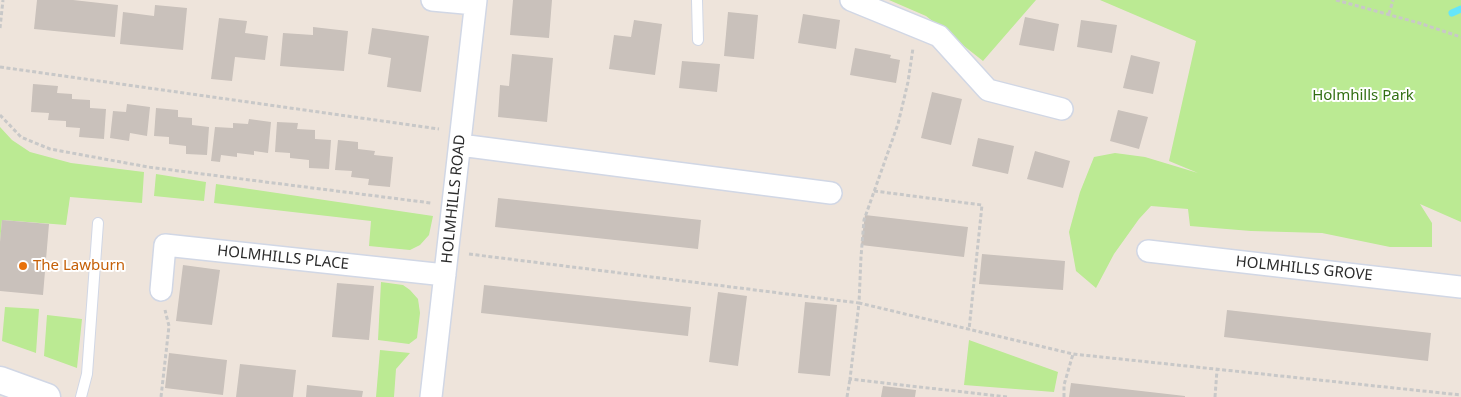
<!DOCTYPE html>
<style>
body{margin:0}
canvas{display:block;background:#eee4db}
</style>
<canvas width="1461" height="397"></canvas>
<script>
const ctx = document.querySelector('canvas').getContext('2d');
ctx.lineJoin = 'round';
function fill(path, color) {
  ctx.fillStyle = color;
  ctx.fill(path, 'evenodd');
}
function toPath(rows) {
  const path = new Path2D();
  for (const r of rows) {
    path.moveTo(r[0], r[1]);
    for (let i = 2; i < r.length; i += 2) path.lineTo(r[i], r[i + 1]);
  }
  return path;
}
function stroke(path, color, width, dash) {
  ctx.strokeStyle = color;
  ctx.lineWidth = width;
  ctx.lineCap = dash ? 'butt' : 'round';
  ctx.setLineDash(dash || []);
  ctx.stroke(path);
}
function label(font, color, halo, rows, align = 'center') {
  ctx.font = font + ' "Noto Sans",sans-serif';
  ctx.lineWidth = 4;
  ctx.setLineDash([]);
  ctx.textBaseline = 'middle';
  ctx.strokeStyle = halo;
  ctx.fillStyle = color;
  for (const [text, x, y, turn = 0] of rows) {
    ctx.save();
    ctx.translate(x, y);
    ctx.rotate((+turn || 0) * Math.PI / 180);
    ctx.textAlign = isNaN(turn) ? turn : align;
    if (halo) ctx.strokeText(text, 0, 0);
    ctx.fillText(text, 0, 0);
    ctx.restore();
  }
}
const green = toPath([
 [889,0,1036,0,983,61,926,16],
 [1100,0,1461,0,1461,222,1420,204,1432,223,1432,247,1390,247,1322,233,1251,231,1190,226,1188,209,1151,206,1139,219,1114,254,1096,288,1076,271,1069,232,1080,192,1094,157,1115,153,1145,157,1198,173,1169,161,1196,41],
 [0,127,12,140,30,152,71,163,144,172,142,203,70,197,66,225,2,220,0,242],
 [156,174,206,182,204,201,154,196],
 [216,184,433,216,429,235,420,245,410,250,369,246,371,221,214,203],
 [381,282,403,285,410,290,418,299,420,313,417,338,409,344,378,340],
 [5,307,39,309,36,353,2,341],
 [47,315,82,319,77,368,44,356],
 [969,340,1058,372,1054,392,964,385],
 [380,350,410,353,396,369,394,397,376,397]
]);
const stream = toPath([
 [1452,13,1461,9]
]);
const building = toPath([
 [37,0,73,0,118,5,115,37,34,29],
 [513,0,552,0,549,38,510,35],
 [155,5,187,8,183,50,120,44,123,12,154,16],
 [728,12,758,15,754,59,724,56],
 [803,14,840,20,836,49,798,43],
 [1025,17,1059,24,1054,51,1019,45],
 [219,18,247,21,245,33,268,36,265,60,235,57,232,81,211,79],
 [634,20,662,24,655,75,609,69,614,35,631,37],
 [1081,20,1117,25,1112,53,1077,47],
 [313,27,348,31,344,71,280,66,283,33,313,35],
 [372,28,429,36,421,92,387,87,391,58,368,54],
 [855,48,891,55,890,58,900,60,896,83,850,75],
 [512,54,553,58,547,122,498,117,500,85,509,86],
 [1131,55,1160,62,1153,94,1123,88],
 [682,61,720,64,717,92,679,88],
 [33,84,58,86,57,93,72,94,72,99,90,100,90,108,106,109,104,139,79,137,80,128,66,127,66,121,48,120,49,113,31,112],
 [932,92,962,99,951,145,921,138],
 [127,104,150,107,147,136,130,133,129,141,110,138,113,111,126,112],
 [156,108,178,110,178,117,192,118,192,125,209,127,207,155,186,154,186,146,169,144,169,137,154,136],
 [1118,110,1148,117,1139,149,1110,141],
 [249,119,271,122,268,153,254,151,254,155,237,153,237,157,221,155,220,162,211,161,215,127,233,128,233,123,248,124],
 [277,122,298,123,297,129,315,130,315,139,331,140,329,169,309,168,309,160,290,158,290,153,275,152],
 [978,138,1014,146,1008,174,972,166],
 [338,140,358,142,358,149,375,151,374,155,393,157,390,187,368,185,369,179,351,177,352,171,335,170],
 [1035,151,1070,161,1063,188,1027,179],
 [498,198,701,220,698,249,495,227],
 [865,215,968,227,964,257,861,245],
 [2,220,49,224,43,295,0,291,0,242],
 [982,254,1065,261,1063,290,979,284],
 [183,265,220,270,212,325,176,321],
 [337,283,374,286,369,340,332,337],
 [484,285,691,307,688,336,481,313],
 [718,292,747,296,738,366,709,362],
 [805,302,837,305,830,376,798,373],
 [1227,310,1431,333,1428,361,1224,337],
 [169,353,227,360,223,395,165,388],
 [240,364,296,370,293,397,236,397],
 [1071,383,1185,396,1185,397,1069,397],
 [307,385,363,391,362,397,306,397],
 [883,386,916,390,915,397,881,397]
]);
const path = toPath([
 [1336,0,1419,23,1461,37],
 [1389,14,1393,0],
 [0,28,3,0],
 [0,67,439,129],
 [0,115,21,137,50,149,148,167,431,203],
 [874,191,982,205,969,330],
 [469,254,859,303,861,257,864,220,898,124,908,82,913,48],
 [161,397,169,326,165,310],
 [847,397,850,379],
 [1007,397,850,379,859,303,1073,354,1461,395],
 [1064,397,1064,385,1073,354],
 [1215,397,1217,370]
]);
const service = toPath([
 [697,0,698,40],
 [81,397,87,374,98,223]
]);
const minor = toPath([
 [432,0,475,4],
 [851,0,939,36,988,90,1062,109],
 [460,145,831,193],
 [1148,251,1461,287],
 [161,290,165,245,445,275],
 [431,397,476,0]
]);
const tertiary = toPath([
 [0,380,47,397]
]);
const markers = [
 [23,266,5,"#e8710a"]
];
const parkNames = [
 ["Holmhills Park",1363,96]
];
const streetNames = [
 ["HOLMHILLS ROAD",454,199,-84],
 ["HOLMHILLS PLACE",283,258,6],
 ["HOLMHILLS GROVE",1304,269,6]
];
const foodNames = [
 ["The Lawburn",33,266]
];
fill(green, '#bbea93');
stroke(stream, '#65e5fa', 7);
fill(building, '#c9c1bb');
stroke(service, '#d1d7e5', 12);
stroke(minor, '#d1d7e5', 24);
stroke(tertiary, '#d1d7e5', 29);
stroke(path, '#c8c8c8', 3, [4, 2.5]);
stroke(service, '#fff', 10);
stroke(minor, '#fff', 21);
stroke(tertiary, '#fff', 26);
for (const [x, y, r, color] of markers) {
  const dot = new Path2D();
  dot.arc(x, y, r, 0, 2 * Math.PI);
  ctx.fillStyle = color;
  ctx.fill(dot);
  stroke(dot, '#fff', 2);
}
label('15px', '#326f13', '#fff', parkNames);
label('15px', '#2b2b2b', '#fff', streetNames);
label('15px', '#c56008', '#fff', foodNames, 'left');
</script>
